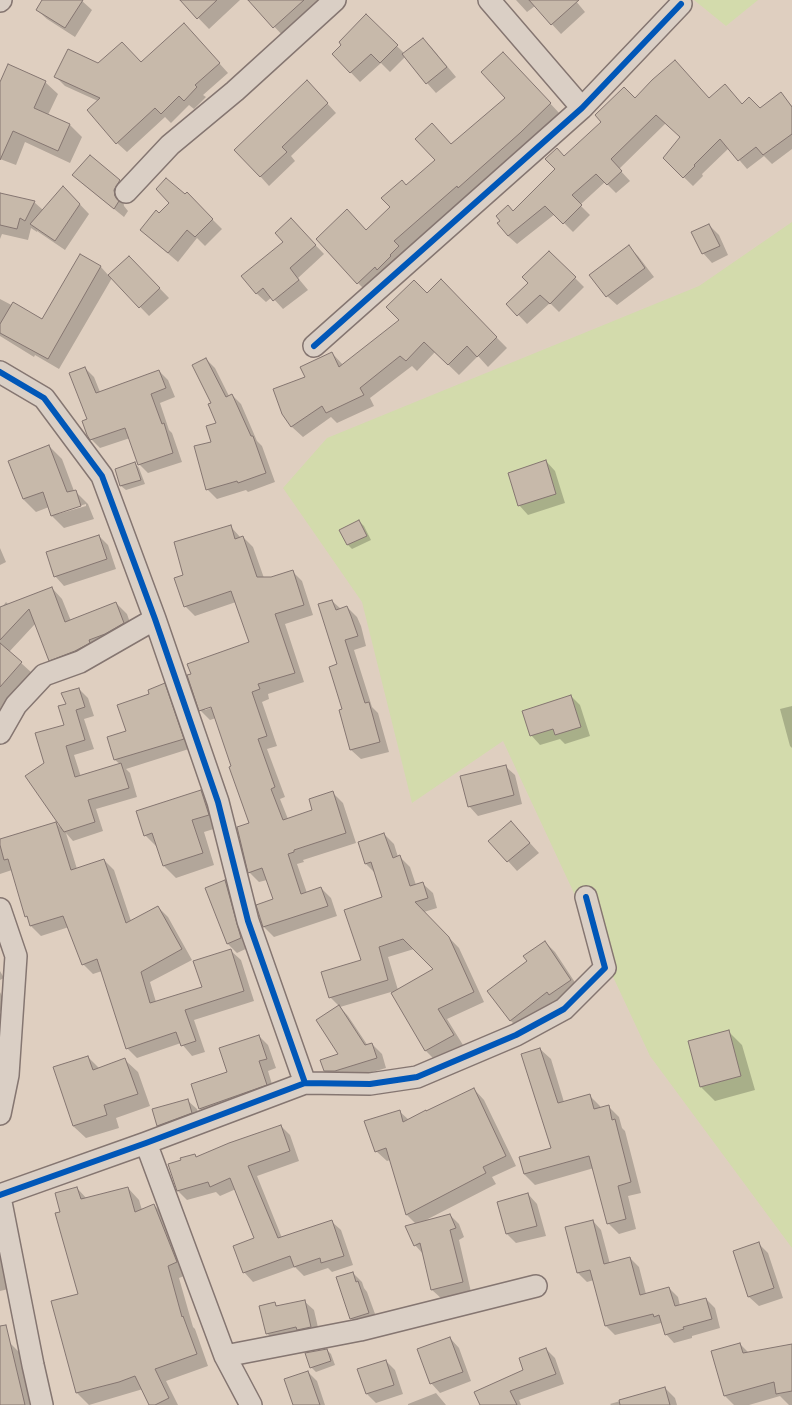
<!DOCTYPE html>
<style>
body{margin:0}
canvas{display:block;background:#dfcfc0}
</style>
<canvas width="792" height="1405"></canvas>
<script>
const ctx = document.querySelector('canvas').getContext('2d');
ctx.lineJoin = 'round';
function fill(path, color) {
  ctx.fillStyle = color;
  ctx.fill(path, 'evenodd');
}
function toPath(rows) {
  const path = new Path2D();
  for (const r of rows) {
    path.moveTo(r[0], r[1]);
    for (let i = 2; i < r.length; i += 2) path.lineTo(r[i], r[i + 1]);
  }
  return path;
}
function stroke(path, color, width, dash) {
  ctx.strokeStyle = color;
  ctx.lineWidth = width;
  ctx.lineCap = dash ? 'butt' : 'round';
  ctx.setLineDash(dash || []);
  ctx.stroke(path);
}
const green = toPath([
 [694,0,758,0,726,26],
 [792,222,792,1248,650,1056,503,741,412,803,362,602,283,488,327,438,699,286]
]);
const shadow = toPath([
 [43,0,81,0,92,10,75,37,47,19,37,10],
 [181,0,240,0,209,29],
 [249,0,335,0,286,39],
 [516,0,575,0,585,12,561,34,535,6,527,12],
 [366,16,405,54,423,39,432,48,456,77,436,93,427,83,405,57,390,72,381,63,360,82,333,54,343,45],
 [193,34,228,73,203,95,206,97,194,109,189,105,171,123,165,117,127,152,117,143,98,101,65,86,55,76,98,64,141,63],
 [513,63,560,114,403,252,408,257,368,293,358,283,367,231,391,207,407,186,436,160,451,145,506,98],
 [45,82,58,94,48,115,70,125,82,137,70,163,25,142,16,165,0,159,0,85],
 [316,91,336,113,291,156,295,161,269,186,260,176],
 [780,93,792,106,792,149,772,164,764,156,747,169,729,148,702,174,703,176,693,186,664,158,681,137,666,123,619,169,630,181,616,193,605,182,580,205,590,215,573,232,555,214,517,244,508,236,514,212,556,169,564,157,635,99,709,99,742,104,760,109],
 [90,156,129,191,123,199,124,206,128,211,124,217,83,184,74,175],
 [0,194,34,202,43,210,72,196,89,214,65,250,37,231,37,232,31,228,28,240,2,234,0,239],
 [187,194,222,229,205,246,197,238,178,262,151,239,141,230,159,214],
 [709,225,719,235,728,255,712,263,703,253],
 [300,229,324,254,298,278,308,290,283,309,272,297,266,302,256,293],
 [628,246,638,256,654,277,617,305,607,296],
 [549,252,584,287,559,312,550,303,527,324,508,304,530,283],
 [80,255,101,267,109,276,139,267,169,298,149,316,112,278,59,369,35,355,34,357,0,336,0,299,42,321],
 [441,281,507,348,488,367,478,356,459,375,435,352,417,371,412,366,370,398,374,406,337,423,331,417,303,437,292,427,284,415,306,378,332,353,343,365,401,320],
 [206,359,215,368,229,396,232,395,241,404,257,441,262,446,275,482,248,492,246,490,217,499,207,489,213,442,218,424,212,404],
 [85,368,94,377,100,392,159,371,168,380,175,397,160,403,169,430,172,433,182,462,148,473,139,464,130,438,100,448,91,439],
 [49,446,62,459,74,491,75,491,88,504,94,519,64,528,51,515,49,507,36,512,23,499],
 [86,504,86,506,58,514,58,512],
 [546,461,555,471,565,503,528,515,519,505],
 [135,463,139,468,145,484,126,490,121,486,116,469],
 [359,521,364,526,371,540,352,549,348,545],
 [231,527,241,538,243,537,253,547,264,578,271,578,292,571,302,581,313,615,285,624,304,682,268,694,269,699,262,702,277,746,267,749,285,797,280,799,288,819,313,811,333,793,343,803,356,843,303,860,304,862,297,864,307,893,321,888,331,898,337,916,274,937,264,927,274,900,267,880,259,882,249,872,250,824,232,766,216,718,210,720,200,710,250,643,236,602,195,616,185,606,185,576],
 [216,706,205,710,205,708],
 [99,536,108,545,116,569,64,586,55,576],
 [0,548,6,562,0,565],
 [52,588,62,599,71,621,116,603,127,614,134,634,60,671,50,660,35,624,9,652,32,673,0,738,0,610,6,602,8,604],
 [332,601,341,609,347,607,357,617,361,626,366,646,354,650,372,707,378,713,389,752,361,759,351,750,340,711,344,710],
 [164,685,173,694,192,748,126,769,130,773,137,797,96,809,103,831,73,841,66,833,77,869,104,860,114,870,131,921,158,907,168,917,192,960,150,982,156,1002,203,988,230,950,241,960,254,1001,194,1020,205,1052,192,1056,181,1043,137,1058,127,1048,102,971,93,974,83,964,69,927,41,936,31,926,29,919,26,916,12,870,0,874,0,840,56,823,60,827,61,826,45,763,65,725,67,705,79,689,88,698,94,716,84,719,94,749,74,755,81,777,120,764,115,760,109,738,127,732,151,695],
 [571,696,580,705,590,736,565,744,560,739,540,745,531,735],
 [792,706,792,748,790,746,780,709],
 [505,766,515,775,522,804,478,816,469,806],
 [201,792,213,804,220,827,204,832,214,865,176,878,164,866,157,847,145,835],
 [511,822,539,853,517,871,490,841],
 [384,834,394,844,398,857,400,857,410,867,416,885,422,883,433,893,437,908,424,912,459,948,484,1002,447,1019,463,1045,436,1061,426,1051,391,992,340,1007,348,1016,368,1046,372,1044,382,1054,386,1068,345,1080,334,1080,324,1071,340,1054,339,1006,330,997,362,961,383,897,375,873,366,864],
 [414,949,435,969,398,990,388,957],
 [225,882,235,891,250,947,237,953,227,943],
 [545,942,555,952,580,990,520,1030,510,1020,528,961],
 [0,971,4,978,0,980],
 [0,992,8,1008,0,1012],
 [728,1031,742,1045,755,1090,715,1101,701,1087,689,1042],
 [259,1036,268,1045,276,1068,268,1071,275,1094,210,1118,200,1109,192,1085,229,1073],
 [540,1049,551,1059,564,1102,589,1095,600,1106,601,1108,608,1106,619,1117,622,1128,625,1131,641,1193,628,1196,636,1229,619,1234,608,1223,594,1168,535,1185,524,1174,520,1157,552,1148],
 [88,1057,99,1068,125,1060,138,1072,150,1106,116,1118,119,1128,86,1138,73,1126],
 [474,1089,484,1100,516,1166,492,1177,496,1184,426,1220,450,1215,459,1224,464,1237,459,1240,471,1292,442,1299,432,1290,423,1254,415,1245,416,1224,407,1215,390,1160,387,1161,376,1151,399,1111,409,1120],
 [187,1100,197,1109,201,1122,168,1135,158,1125],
 [281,1126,290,1135,299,1161,257,1176,282,1238,331,1221,341,1230,353,1265,332,1272,328,1268,304,1276,295,1267,253,1282,244,1272,256,1239,236,1189,220,1196,216,1192,187,1200,177,1190,194,1155,197,1158],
 [77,1188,87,1199,128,1188,139,1200,142,1210,154,1205,166,1217,189,1274,179,1278,193,1327,195,1329,208,1366,166,1381,178,1405,150,1405,143,1389,89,1405,77,1393,52,1302,79,1294,61,1213],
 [528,1194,537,1204,546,1236,516,1243,507,1234,498,1202],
 [593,1221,601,1230,610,1264,630,1258,639,1267,646,1294,669,1288,678,1297,680,1306,706,1299,715,1308,720,1328,692,1336,692,1338,674,1343,666,1334,661,1323,615,1335,606,1326,594,1280,587,1282,578,1273],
 [758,1243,768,1253,783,1298,759,1306,749,1297],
 [0,1245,13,1288,0,1291],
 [353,1273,362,1282,364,1288,367,1292,378,1322,360,1328,351,1318],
 [304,1301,314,1310,320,1336,276,1343,267,1333,274,1303,278,1307],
 [450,1338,459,1348,471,1381,440,1393,431,1383],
 [10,1343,21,1354,33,1405,0,1405,0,1345],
 [740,1344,749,1353,792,1345,792,1405,789,1405,780,1396,749,1405,734,1405,725,1396],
 [546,1349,555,1358,564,1384,519,1400,521,1405,481,1405,524,1371],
 [327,1350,331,1354,335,1365,316,1372,311,1367],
 [386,1361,395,1370,403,1394,376,1403,367,1394,359,1370],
 [308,1372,317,1381,325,1405,294,1405],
 [665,1388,675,1398,677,1405,611,1405,610,1404],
 [436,1393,446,1405,408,1405,408,1404]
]);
const building = toPath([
 [42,0,83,0,65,28,36,10,42,0],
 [180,0,217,0,197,19,180,0],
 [248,0,304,0,273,28,248,0],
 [529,0,579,0,551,25,529,0],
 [366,14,398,45,380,63,371,54,350,73,332,54,341,45,339,42,366,14],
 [184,23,220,63,195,85,197,87,184,101,179,96,161,114,155,108,116,144,87,110,100,98,54,77,68,49,98,63,122,42,141,62,184,23],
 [423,38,447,67,426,84,402,54,423,38],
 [503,52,551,103,520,133,476,172,458,188,457,186,394,241,399,246,390,255,391,256,377,270,375,267,357,284,316,239,347,209,366,230,390,207,381,198,402,180,406,185,435,160,415,139,432,123,451,144,505,98,481,72,503,52],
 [675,60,709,98,725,84,742,104,749,97,760,108,781,92,792,107,792,134,763,155,756,147,738,161,720,139,694,165,695,166,683,178,663,158,680,137,656,115,611,159,622,171,607,185,596,174,572,195,582,205,563,224,545,206,508,236,497,223,500,221,496,216,508,205,513,211,555,169,545,159,557,148,564,156,601,122,595,115,624,87,635,98,652,80,675,60],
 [8,64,46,81,34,108,70,124,58,151,13,131,0,160,0,82,8,64],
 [307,80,328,103,282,147,287,152,260,177,234,150,307,80],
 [90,155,120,180,114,190,115,196,119,201,114,209,72,175,90,155],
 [166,178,185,194,187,192,213,219,195,237,187,230,168,253,140,230,156,210,159,213,169,203,156,189,166,178],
 [63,186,80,204,55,241,30,224,63,186],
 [0,193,35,201,25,221,20,218,17,229,0,225,0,193],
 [291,218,316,245,290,268,299,280,273,301,263,288,256,294,241,276,283,242,275,233,291,218],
 [709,224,720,246,702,254,691,232,709,224],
 [629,245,645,268,606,297,589,275,629,245],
 [549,251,576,277,550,304,540,295,517,316,506,304,528,283,522,277,549,251],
 [80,254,101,266,48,359,0,333,0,324,13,302,42,319,80,254],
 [129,256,160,288,139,308,108,275,129,256],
 [441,279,497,337,477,357,467,346,448,365,424,342,406,361,400,356,360,388,364,395,326,413,322,406,291,427,282,414,273,389,305,377,300,367,332,352,339,367,399,320,386,307,414,280,427,293,441,279],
 [206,358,226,397,232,394,251,436,253,436,266,473,238,483,237,481,206,490,194,446,211,442,206,426,216,423,208,404,211,403,192,365,206,358],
 [85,367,96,393,159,370,166,388,151,394,162,424,164,423,173,453,138,465,125,428,90,440,87,435,82,421,87,419,69,373,85,367],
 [49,445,67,492,76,490,81,506,51,516,43,492,23,499,8,461,49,445],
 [546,460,556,494,518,506,508,473,546,460],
 [135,462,141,480,120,486,115,469,135,462],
 [359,520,367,536,347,545,339,530,359,520],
 [231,525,235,539,243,536,257,577,271,577,293,570,304,605,275,614,295,673,258,684,260,689,252,692,267,736,258,739,275,787,271,789,283,820,312,810,309,799,333,791,346,833,294,850,294,852,288,854,301,894,321,887,328,906,263,927,256,905,273,899,262,868,248,873,237,827,249,823,229,767,231,766,211,707,199,711,187,675,191,674,187,664,249,642,231,591,184,607,174,578,183,575,174,542,231,525],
 [99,535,107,559,54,577,46,552,99,535],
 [52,587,65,622,116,602,124,623,105,634,89,640,90,643,75,651,49,661,29,609,0,640,0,607,52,587],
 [332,600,336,610,347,606,351,616,358,636,345,640,365,703,369,702,380,742,350,750,339,710,342,709,329,667,337,664,318,604,332,600],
 [0,643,22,662,0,687,0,643],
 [165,683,184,739,114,760,107,737,126,731,117,705,149,694,148,690,165,683],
 [79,688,85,707,76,710,85,740,66,746,75,777,121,763,129,788,88,800,95,822,64,832,25,776,44,763,35,733,64,725,58,706,66,704,61,693,79,688],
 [571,695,581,727,555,735,553,729,530,736,522,711,571,695],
 [506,765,514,795,468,807,460,776,506,765],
 [201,790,209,815,192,820,203,853,163,866,152,833,144,836,136,811,201,790],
 [511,821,530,843,507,862,488,841,511,821],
 [56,822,71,870,104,859,126,923,158,906,182,949,141,972,150,1003,202,987,193,961,231,949,244,991,185,1010,196,1041,181,1046,176,1032,126,1049,97,959,82,965,63,916,30,926,27,916,25,917,8,859,4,860,0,845,0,839,56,822],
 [384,833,393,858,400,855,410,886,423,882,428,898,415,902,449,937,474,992,438,1009,454,1035,425,1051,391,993,433,969,403,939,379,947,388,980,329,998,321,972,361,960,344,910,382,897,371,862,365,864,358,842,384,833],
 [225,880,241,938,227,944,205,888,225,880],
 [545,941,571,980,549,995,547,992,510,1021,487,991,527,961,523,956,545,941],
 [339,1005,365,1045,372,1043,377,1058,335,1071,324,1071,320,1060,338,1054,316,1020,339,1005],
 [729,1030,741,1076,700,1087,688,1041,729,1030],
 [259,1035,267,1059,259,1061,267,1085,199,1109,191,1084,227,1072,219,1048,259,1035],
 [540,1048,558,1103,590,1094,594,1109,609,1105,612,1120,615,1119,631,1182,618,1186,626,1219,607,1224,589,1156,524,1174,519,1157,551,1148,521,1054,540,1048],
 [88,1056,93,1070,125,1058,138,1094,104,1105,107,1115,73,1126,53,1067,88,1056],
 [474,1088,506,1156,483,1167,486,1173,406,1215,386,1148,375,1152,364,1121,400,1110,403,1122,426,1110,426,1111,474,1088],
 [188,1099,192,1113,157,1126,152,1109,188,1099],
 [281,1125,290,1151,248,1166,278,1238,332,1220,344,1256,321,1263,320,1258,294,1267,290,1256,243,1273,233,1246,254,1238,230,1178,210,1187,208,1182,177,1191,168,1164,181,1160,180,1158,195,1154,196,1157,229,1143,281,1125],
 [77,1187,81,1199,128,1187,135,1212,154,1204,177,1262,168,1266,182,1317,183,1316,197,1354,155,1369,169,1398,155,1405,149,1405,135,1376,119,1382,76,1393,51,1301,78,1294,55,1213,60,1212,55,1193,77,1187],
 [528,1193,537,1226,506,1234,497,1202,528,1193],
 [450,1214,456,1228,450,1230,463,1282,431,1290,420,1243,414,1246,405,1226,450,1214],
 [593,1220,604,1264,630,1257,640,1295,669,1287,675,1306,706,1298,712,1319,683,1327,684,1329,665,1335,659,1315,654,1317,653,1314,605,1326,590,1270,577,1273,565,1227,593,1220],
 [759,1242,774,1288,748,1297,733,1251,759,1242],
 [353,1272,356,1282,358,1281,369,1313,350,1319,336,1277,353,1272],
 [305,1300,311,1327,297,1330,296,1327,266,1334,259,1306,275,1302,276,1306,305,1300],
 [6,1325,25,1405,0,1405,0,1326,6,1325],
 [450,1337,463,1372,430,1384,417,1349,450,1337],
 [740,1343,743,1353,792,1344,792,1391,776,1394,774,1382,724,1396,711,1351,740,1343],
 [546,1348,556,1374,510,1391,517,1405,480,1405,474,1392,523,1370,519,1358,546,1348],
 [327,1349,331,1361,310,1368,305,1353,327,1349],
 [386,1360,394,1385,366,1394,357,1369,386,1360],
 [308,1371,320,1405,293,1405,284,1379,308,1371],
 [665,1387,670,1405,620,1405,619,1400,665,1387]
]);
const street = toPath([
 [489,0,582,108],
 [0,1,1,0],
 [126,192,170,145,235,91,335,0],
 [314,346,582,108,681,4],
 [0,372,44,398,102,476,155,619,218,802,248,921,305,1083,146,1143,0,1195],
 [0,733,16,705,44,675,80,662,155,619],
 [0,909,16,956,8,1075,0,1114],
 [305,1083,370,1084,417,1077,516,1035,564,1009,605,968,586,897],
 [146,1143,225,1356,251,1405],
 [0,1197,33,1365,42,1405],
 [225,1356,360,1330,536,1286]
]);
const cycleway = toPath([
 [314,346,582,108,681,4],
 [0,372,44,398,102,476,155,619,218,802,248,921,305,1083,146,1143,0,1195],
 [305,1083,370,1084,417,1077,516,1035,564,1009,605,968,586,897]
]);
fill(green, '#d3dbac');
fill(shadow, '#0003');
fill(building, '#c7b9aa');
stroke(building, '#857671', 1);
stroke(street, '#857671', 24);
stroke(street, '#dacfc5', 21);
stroke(cycleway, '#0057b8', 6);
</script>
